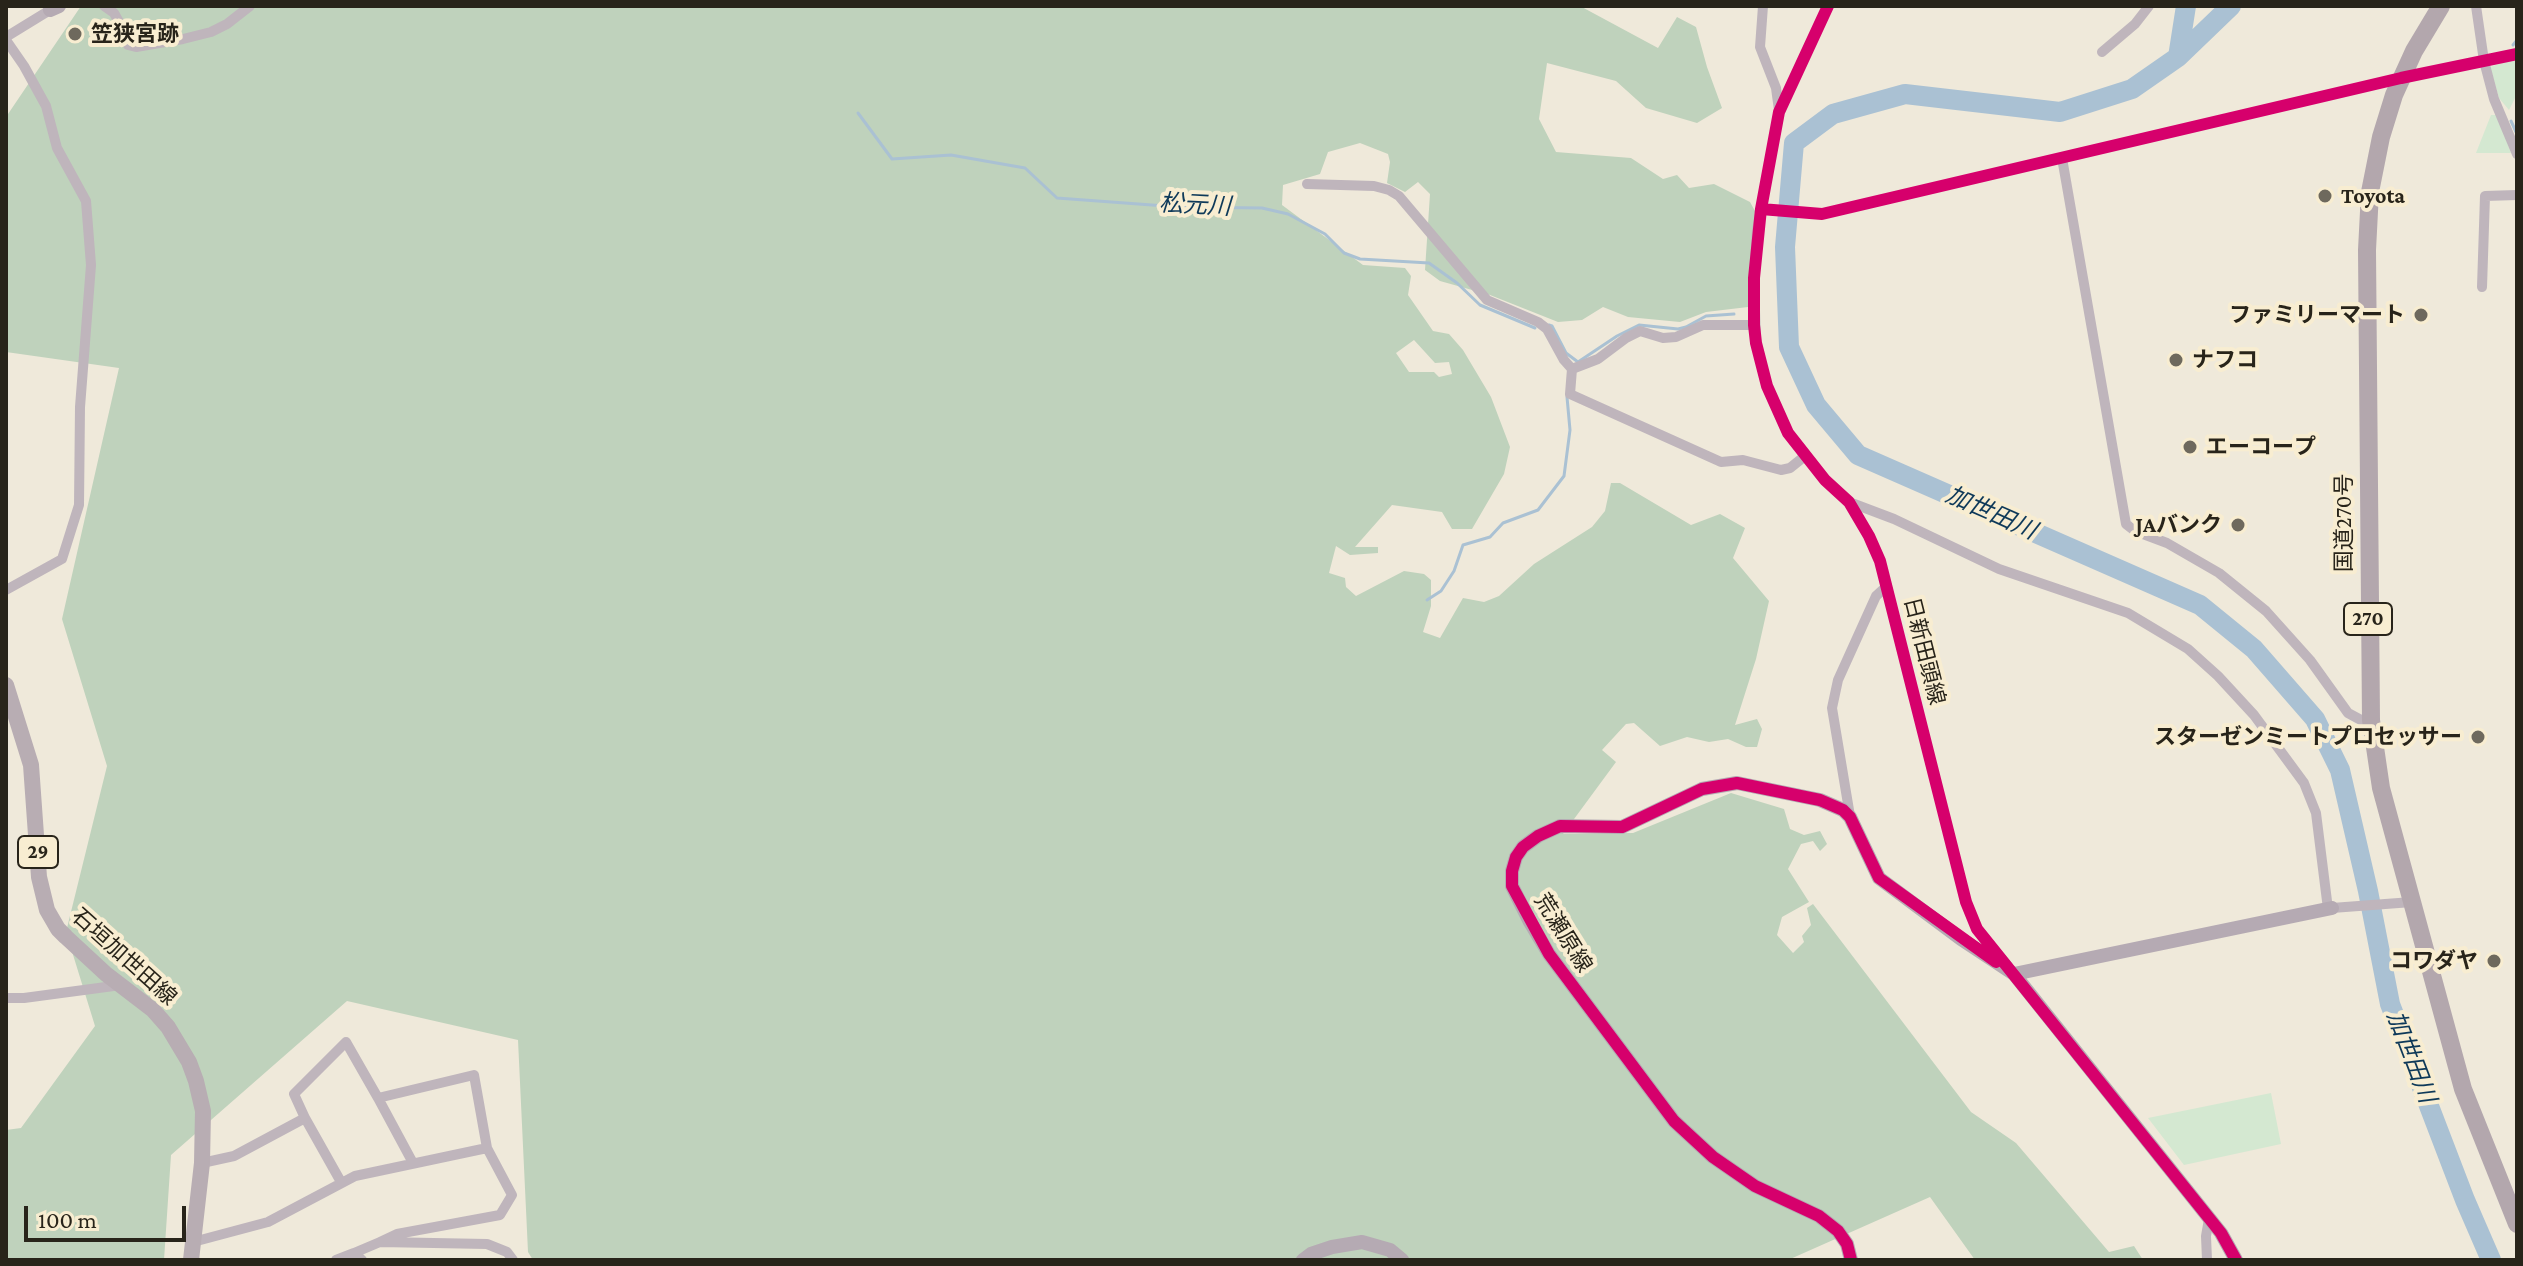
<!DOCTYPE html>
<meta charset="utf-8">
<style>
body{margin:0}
#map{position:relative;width:2523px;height:1266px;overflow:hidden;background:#efe9da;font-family:"Crimson Pro",serif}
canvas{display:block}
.frame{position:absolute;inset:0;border:8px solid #28241a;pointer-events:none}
.scale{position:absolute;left:24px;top:1206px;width:162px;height:36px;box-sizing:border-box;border:4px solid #28241a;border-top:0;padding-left:10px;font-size:24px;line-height:28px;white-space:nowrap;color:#28241a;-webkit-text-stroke:6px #f8edd1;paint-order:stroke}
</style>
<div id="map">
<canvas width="2523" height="1266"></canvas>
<div class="frame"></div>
<div class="scale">100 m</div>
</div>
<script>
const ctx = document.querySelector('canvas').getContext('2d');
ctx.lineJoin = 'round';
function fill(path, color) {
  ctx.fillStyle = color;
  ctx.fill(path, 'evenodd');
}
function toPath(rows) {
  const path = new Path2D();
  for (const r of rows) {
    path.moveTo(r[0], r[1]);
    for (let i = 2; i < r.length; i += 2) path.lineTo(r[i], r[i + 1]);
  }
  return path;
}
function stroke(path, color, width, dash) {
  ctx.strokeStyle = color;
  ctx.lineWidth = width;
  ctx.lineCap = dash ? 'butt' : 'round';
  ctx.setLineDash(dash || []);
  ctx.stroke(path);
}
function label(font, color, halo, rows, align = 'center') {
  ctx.font = font + ' "Crimson Pro","Noto Sans JP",serif';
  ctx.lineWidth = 8;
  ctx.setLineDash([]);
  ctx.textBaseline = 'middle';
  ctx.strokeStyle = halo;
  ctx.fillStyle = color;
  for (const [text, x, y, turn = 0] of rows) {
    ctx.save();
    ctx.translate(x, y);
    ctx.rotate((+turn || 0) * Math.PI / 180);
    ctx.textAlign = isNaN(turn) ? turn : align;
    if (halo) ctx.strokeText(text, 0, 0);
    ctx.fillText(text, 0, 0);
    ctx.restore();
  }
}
const green = toPath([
 [2517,58,2517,94,2509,110,2499,98,2490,67],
 [2491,115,2497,115,2511,153,2476,153],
 [2271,1093,2281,1144,2184,1165,2148,1118]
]);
const forest = toPath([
 [81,6,1580,6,1658,48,1677,17,1696,27,1707,67,1722,108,1697,123,1646,108,1616,81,1547,63,1539,119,1556,152,1631,158,1663,179,1677,175,1689,188,1714,184,1750,202,1755,211,1748,307,1706,312,1680,322,1628,317,1603,307,1582,320,1558,322,1490,295,1440,281,1425,270,1430,194,1418,182,1405,192,1387,183,1390,162,1388,154,1360,143,1328,152,1320,174,1283,185,1282,205,1363,265,1405,268,1411,276,1408,295,1433,331,1449,334,1463,350,1491,397,1510,447,1504,474,1472,529,1452,529,1442,512,1392,505,1355,547,1378,547,1378,553,1350,555,1336,546,1329,573,1345,578,1346,587,1356,596,1404,571,1424,574,1431,580,1431,606,1423,632,1440,638,1463,598,1484,602,1499,596,1534,564,1592,527,1605,511,1611,483,1620,483,1691,525,1720,514,1745,528,1733,558,1769,601,1756,659,1735,725,1757,719,1762,729,1757,747,1746,747,1728,739,1709,742,1687,737,1660,746,1634,723,1626,724,1602,750,1616,762,1563,834,1633,833,1731,793,1784,809,1790,829,1804,835,1820,831,1827,844,1820,851,1813,841,1801,844,1788,869,1809,902,1782,917,1777,935,1793,953,1804,942,1802,936,1811,925,1807,908,1813,904,1971,1112,2016,1143,2109,1252,2134,1246,2143,1260,1975,1260,1930,1197,1788,1260,533,1260,528,1252,518,1040,347,1001,171,1155,164,1260,6,1260,6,1130,21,1128,95,1026,66,932,107,766,62,619,119,368,6,352,6,117],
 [1414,340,1435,363,1449,362,1452,374,1439,377,1434,372,1409,372,1396,353]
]);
const stream = toPath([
 [2513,45,2517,40],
 [858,113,892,159,951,155,1025,168,1057,198,1179,207,1262,208,1288,214,1325,234,1344,253,1360,259,1429,263,1457,283,1480,305,1535,328],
 [2511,121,2517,134],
 [1549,325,1552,326,1566,353,1578,362,1617,336,1639,325,1678,329,1686,327,1706,316,1734,314],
 [1427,600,1441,591,1454,571,1463,545,1490,537,1503,523,1538,510,1564,476,1570,430,1567,397]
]);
const river = toPath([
 [2231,6,2178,57,2132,89,2060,112,1905,94,1833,114,1794,143,1785,247,1789,347,1816,405,1858,455,2200,605,2254,649,2315,719,2340,770,2368,891,2390,1004,2465,1200,2491,1260],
 [2178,57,2186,6]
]);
const street = toPath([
 [104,6,114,13,119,22,123,38,128,45,136,47,183,39,211,32,227,24,250,6],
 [1763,6,1760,47,1776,88,1779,110],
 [1828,6,1779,112,1757,230,1754,278,1756,343,1767,386,1788,433,1825,480,1849,502,1869,536,1880,561,1966,902,1977,929,2008,966],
 [2476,6,2484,61,2494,99,2517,154],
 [6,37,50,10,50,6],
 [6,40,24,66,46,106,57,148,86,201,91,265,80,407,79,505,62,559,6,590],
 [2102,52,2135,24,2149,6],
 [2062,158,2126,524,2135,531,2167,543,2219,573,2266,611,2310,660,2348,713,2361,720,2371,720],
 [1307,184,1374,186,1389,190,1399,196,1487,300,1538,322,1547,329,1564,360,1572,369,1570,394,1721,462,1743,460,1781,470,1790,468,1805,456],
 [1761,209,1822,214,2401,78,2517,54],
 [2482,287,2485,196,2517,195],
 [1572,369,1598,359,1626,338,1640,331,1663,338,1676,337,1703,325,1754,325],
 [1849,502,1894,519,1999,569,2128,613,2188,649,2218,676,2254,715,2304,783,2316,813,2328,909],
 [1850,816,1832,708,1838,680,1876,596,1887,586],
 [2332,908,2412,902],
 [6,998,24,998,121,985],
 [378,1098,413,1163],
 [305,1118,341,1182],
 [202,1163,234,1156,305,1118,294,1094,346,1042,378,1098,474,1075,487,1148,512,1195,500,1215,397,1234,380,1242],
 [193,1242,268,1222,355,1176,487,1148],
 [354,1253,380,1242,487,1244,507,1252,513,1260],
 [336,1260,354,1253,362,1260],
 [2207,1260,2206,1236,2209,1219]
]);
const secondary = toPath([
 [50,10,59,6],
 [2014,974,2332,908],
 [1303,1260,1311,1254,1332,1247,1362,1242,1390,1250,1402,1260],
 [1851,1260,1847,1244,1838,1231,1819,1216,1755,1186,1713,1157,1674,1121,1549,954,1530,922,1512,886,1512,871,1516,857,1523,847,1538,836,1560,826,1622,827,1702,789,1737,783,1820,800,1843,810,1850,817,1879,878,1961,939,2014,974,2221,1233,2236,1260]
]);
const primary = toPath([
 [6,685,31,765,39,877,47,910,58,929,66,937,106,974,153,1010,168,1027,189,1062,196,1081,203,1111,202,1163,191,1260]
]);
const highway = toPath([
 [2441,6,2414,51,2394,95,2381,137,2370,192,2367,250,2371,720,2381,788,2463,1089,2517,1224]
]);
const cycleway = toPath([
 [1828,6,1779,112,1761,209,1754,278,1754,325,1756,343,1767,386,1788,433,1825,480,1849,502,1869,536,1880,561,1966,902,1977,929,2221,1233,2236,1260],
 [1761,209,1822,214,2401,78,2517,54],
 [1851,1260,1847,1244,1838,1231,1819,1216,1755,1186,1713,1157,1674,1121,1549,954,1512,886,1512,871,1516,857,1523,847,1538,836,1560,826,1622,827,1702,789,1737,783,1820,800,1843,810,1850,817,1879,878,1996,962]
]);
const markers = [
 [75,34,8,"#6e695d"],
 [2325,196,8,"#6e695d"],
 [2421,315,8,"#6e695d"],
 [2176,360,8,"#6e695d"],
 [2190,447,8,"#6e695d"],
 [2238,525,8,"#6e695d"],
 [2478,737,8,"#6e695d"],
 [2494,961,8,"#6e695d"]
];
const shields = [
 [2368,619,48],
 [38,852,40]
];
const shieldNames = [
 ["270",2368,619],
 ["29",38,852]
];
const poiNames = [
 ["笠狭宮跡",91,34],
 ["Toyota",2341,196],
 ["ファミリーマート",2405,315,"right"],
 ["ナフコ",2192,360],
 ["エーコープ",2206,447],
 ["JAバンク",2222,525,"right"],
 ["スターゼンミートプロセッサー",2462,737,"right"],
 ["コワダヤ",2478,961,"right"]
];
const streetNames = [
 ["国道270号",2344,523,-90],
 ["日新田頭線",1924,651,76],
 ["荒瀬原線",1563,933,58],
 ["石垣加世田線",124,957,42]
];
const waterNames = [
 ["松元川",1195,205,3],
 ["加世田川",1991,513,24],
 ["加世田川",2411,1057,69]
];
fill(green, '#d4e8d1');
fill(forest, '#bfd2bc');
stroke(stream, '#aac1d3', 3);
stroke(river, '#aac1d3', 20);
stroke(street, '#bfb5bc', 10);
stroke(secondary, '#b5aab3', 14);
stroke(primary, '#b8adb3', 16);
stroke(highway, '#b3a7ad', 18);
stroke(cycleway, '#d6006c', 12);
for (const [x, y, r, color] of markers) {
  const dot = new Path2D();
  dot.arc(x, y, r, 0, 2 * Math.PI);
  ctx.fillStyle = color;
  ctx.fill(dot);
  stroke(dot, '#f8edd1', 3);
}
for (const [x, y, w] of shields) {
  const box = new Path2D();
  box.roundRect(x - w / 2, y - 16, w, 32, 6);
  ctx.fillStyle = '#f8edd1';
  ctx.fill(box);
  stroke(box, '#28241a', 2);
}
label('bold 20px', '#28241a', null, shieldNames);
label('bold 22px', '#28241a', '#f8edd1', poiNames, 'left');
label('22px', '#28241a', '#f8edd1', streetNames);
label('italic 24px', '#0e3959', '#f8edd1', waterNames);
</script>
